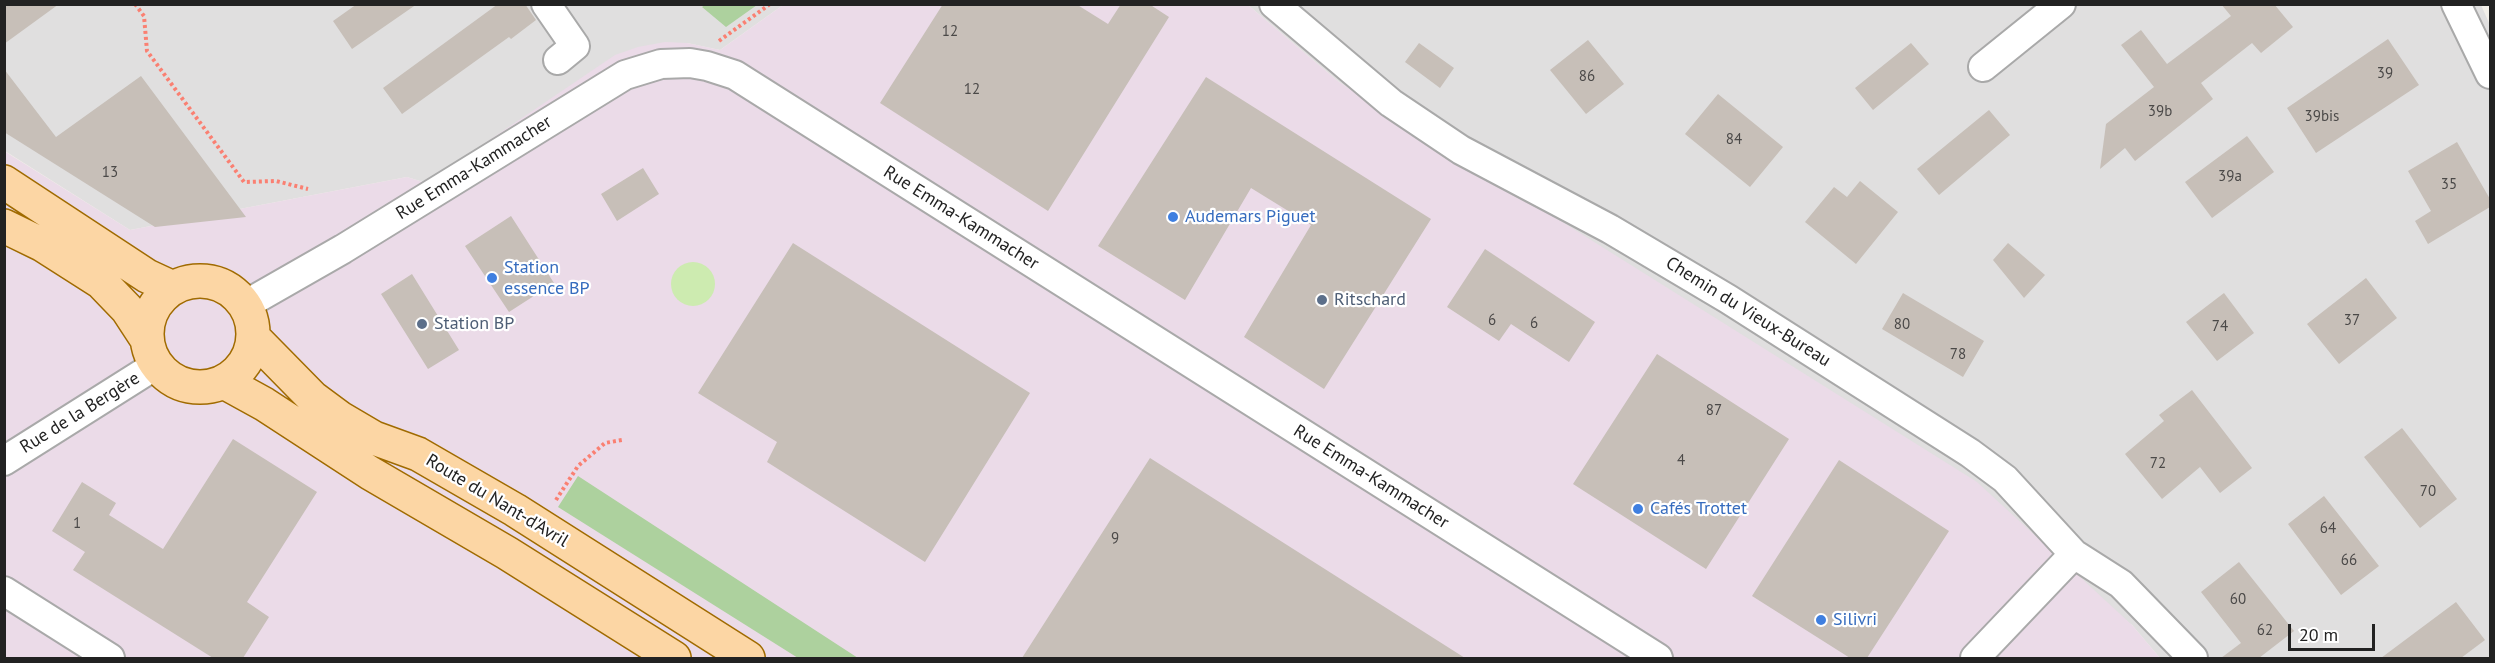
<!DOCTYPE html>
<meta charset="utf-8">
<style>
body{margin:0}
#map{position:relative;width:2495px;height:663px;overflow:hidden;background:#f2efe9;font-family:"PT Sans",sans-serif}
canvas{display:block}
.frame{position:absolute;inset:0;border:6px solid #222;pointer-events:none}
.scale{position:absolute;left:2288px;top:624px;width:87px;height:27px;box-sizing:border-box;border:3px solid #222;border-top:0;padding-left:8px;font-size:18px;line-height:21px;white-space:nowrap;color:#222;-webkit-text-stroke:4px #fff;paint-order:stroke}
</style>
<div id="map">
<canvas width="2495" height="663"></canvas>
<div class="frame"></div>
<div class="scale">20 m</div>
</div>
<script>
const ctx = document.querySelector('canvas').getContext('2d');
ctx.lineJoin = 'round';
function fill(path, color) {
  ctx.fillStyle = color;
  ctx.fill(path, 'evenodd');
}
function toPath(rows) {
  const path = new Path2D();
  for (const r of rows) {
    if (r.length === 3) {
      path.moveTo(r[0] + r[2], r[1]);
      path.arc(r[0], r[1], r[2], 0, 2 * Math.PI);
      continue;
    }
    path.moveTo(r[0], r[1]);
    for (let i = 2; i < r.length; i += 2) path.lineTo(r[i], r[i + 1]);
  }
  return path;
}
function stroke(path, color, width, dash) {
  ctx.strokeStyle = color;
  ctx.lineWidth = width;
  ctx.lineCap = dash ? 'butt' : 'round';
  ctx.setLineDash(dash || []);
  ctx.stroke(path);
}
function label(font, color, halo, rows, align = 'center') {
  ctx.font = font + ' "PT Sans",sans-serif';
  ctx.lineWidth = 4.5;
  ctx.setLineDash([]);
  ctx.textBaseline = 'middle';
  ctx.strokeStyle = halo;
  ctx.fillStyle = color;
  for (const [text, x, y, turn = 0] of rows) {
    ctx.save();
    ctx.translate(x, y);
    ctx.rotate((+turn || 0) * Math.PI / 180);
    ctx.textAlign = isNaN(turn) ? turn : align;
    if (halo) ctx.strokeText(text, 0, 0);
    ctx.fillText(text, 0, 0);
    ctx.restore();
  }
}
const residential = toPath([
 [4,5,783,5,720,50,687,43,426,183,407,177,130,230,5,151],
 [1248,5,2481,5,2490,25,2490,658,2160,658,2132,625,1339,82]
]);
const industrial = toPath([
 [783,5,1248,5,1339,82,1977,482,2132,625,2160,658,5,658,4,151,130,230,407,177,426,183,615,55,638,47,665,42,687,43,720,50]
]);
const grass = toPath([
 [693,284,22]
]);
const forest = toPath([
 [706,4,757,4,757,5,726,27,702,7],
 [578,476,858,658,798,658,558,507]
]);
const building = toPath([
 [4,4,59,4,4,44],
 [357,4,417,4,352,49,333,21],
 [498,4,525,4,536,20,511,39,509,37,402,114,383,88],
 [943,4,1076,4,1108,24,1121,4,1149,4,1169,17,1048,211,880,103],
 [2221,4,2274,4,2293,27,2261,53,2252,43,2201,83,2213,99,2135,161,2125,148,2100,169,2106,124,2154,87,2121,45,2141,30,2167,64,2231,16],
 [2388,39,2419,85,2316,153,2287,108],
 [1588,40,1624,84,1586,114,1550,70],
 [1419,43,1454,68,1440,88,1405,62],
 [1911,43,1929,64,1873,110,1855,88],
 [4,69,56,137,141,76,246,217,155,227,4,132],
 [1206,77,1431,219,1324,389,1244,337,1311,225,1251,188,1185,300,1098,246],
 [1718,94,1783,147,1750,187,1685,134],
 [1989,110,2010,135,1939,195,1917,169],
 [2247,136,2274,172,2212,218,2185,182],
 [2457,142,2490,199,2490,207,2428,244,2415,221,2431,211,2408,171],
 [643,168,659,194,617,221,601,194],
 [1860,181,1898,212,1856,264,1805,222,1834,187,1847,197],
 [511,216,554,283,509,312,465,246],
 [793,243,1030,393,925,562,767,462,777,442,698,393],
 [2008,243,2045,275,2024,298,1993,260],
 [1485,249,1595,322,1569,362,1511,324,1499,341,1447,307],
 [412,274,459,350,428,369,381,294],
 [2366,278,2397,318,2339,364,2307,324],
 [1903,293,1984,341,1963,377,1882,329],
 [2224,293,2254,333,2217,361,2186,322],
 [1657,354,1789,439,1706,569,1573,484],
 [2192,390,2252,468,2220,493,2200,467,2162,499,2125,454,2164,421,2159,415],
 [2402,428,2457,499,2420,528,2364,457],
 [233,439,317,492,247,602,269,617,243,658,213,658,73,570,85,552,52,531,82,482,116,503,109,515,163,549],
 [1150,458,1465,658,1022,658],
 [1839,460,1949,531,1867,658,1850,658,1752,596],
 [2324,496,2379,566,2341,595,2288,524],
 [2239,562,2294,631,2259,658,2221,658,2241,643,2201,592],
 [2456,602,2485,640,2461,658,2381,658]
]);
const path = toPath([
 [135,4,144,16,147,51,244,182,276,181,308,189],
 [719,41,770,4],
 [556,500,578,466,605,443,622,440]
]);
const minor = toPath([
 [546,4,575,46,558,60],
 [1274,4,1391,103,1461,150,1610,229,1728,299,1970,453,2005,479,2074,554,2121,584,2193,658],
 [2456,4,2490,74],
 [1983,67,2061,4],
 [245,305,343,249,625,75,661,64,690,63,707,66,735,75,746,82,1658,658],
 [4,461,156,365],
 [4,591,110,658],
 [1975,658,2074,554]
]);
const major = toPath([
 [4,182,147,276,173,288],
 [4,226,43,245,101,282,127,309,146,338],
 [200,334,53],
 [254,338,313,398,340,418,374,438,418,454,515,510,748,658],
 [224,382,264,404,370,473,507,553,674,658]
]);
const markers = [
 [1173,217,6,"#3f7fe0"],
 [492,278,6,"#3f7fe0"],
 [1322,300,6,"#5c6f8a"],
 [422,324,6,"#5c6f8a"],
 [1638,509,6,"#3f7fe0"],
 [1821,620,6,"#3f7fe0"]
];
const numberNames = [
 ["12",950,32],
 ["39",2385,74],
 ["86",1587,77],
 ["12",972,90],
 ["39b",2160,112],
 ["39bis",2322,117],
 ["84",1734,140],
 ["13",110,173],
 ["39a",2230,177],
 ["35",2449,185],
 ["6",1492,321],
 ["37",2352,321],
 ["6",1534,324],
 ["80",1902,325],
 ["74",2220,327],
 ["78",1958,355],
 ["87",1714,411],
 ["4",1681,461],
 ["72",2158,464],
 ["70",2428,492],
 ["1",77,524],
 ["64",2328,529],
 ["9",1115,539],
 ["66",2349,561],
 ["60",2238,600],
 ["62",2265,631]
];
const streetNames = [
 ["Rue Emma-Kammacher",474,168,-32],
 ["Rue Emma-Kammacher",961,218,32],
 ["Chemin du Vieux-Bureau",1748,312,32],
 ["Rue de la Bergère",80,413,-32],
 ["Rue Emma-Kammacher",1371,477,32],
 ["Route du Nant-d'Avril",497,501,31]
];
const shopNames = [
 ["Audemars Piguet",1185,217],
 ["Station",504,268],
 ["essence BP",504,289],
 ["Cafés Trottet",1650,509],
 ["Silivri",1833,620]
];
const serviceNames = [
 ["Ritschard",1334,300],
 ["Station BP",434,324]
];
fill(residential, '#e0dfdf');
fill(industrial, '#ebdbe8');
fill(grass, '#cdebb0');
fill(forest, '#add19e');
fill(building, '#c7bfb8');
stroke(minor, '#a9a9a9', 32);
stroke(major, '#a06b00', 36);
stroke(path, '#fa8072', 4, [3, 3]);
stroke(minor, '#fff', 28);
stroke(major, '#fcd6a4', 33);
for (const [x, y, r, color] of markers) {
  const dot = new Path2D();
  dot.arc(x, y, r, 0, 2 * Math.PI);
  ctx.fillStyle = color;
  ctx.fill(dot);
  stroke(dot, '#fff', 2);
}
label('15px', '#4b4948', null, numberNames);
label('18px', '#222', '#fff', streetNames);
label('18px', '#366cbe', '#fff', shopNames, 'left');
label('18px', '#4e5e75', '#fff', serviceNames, 'left');
</script>
